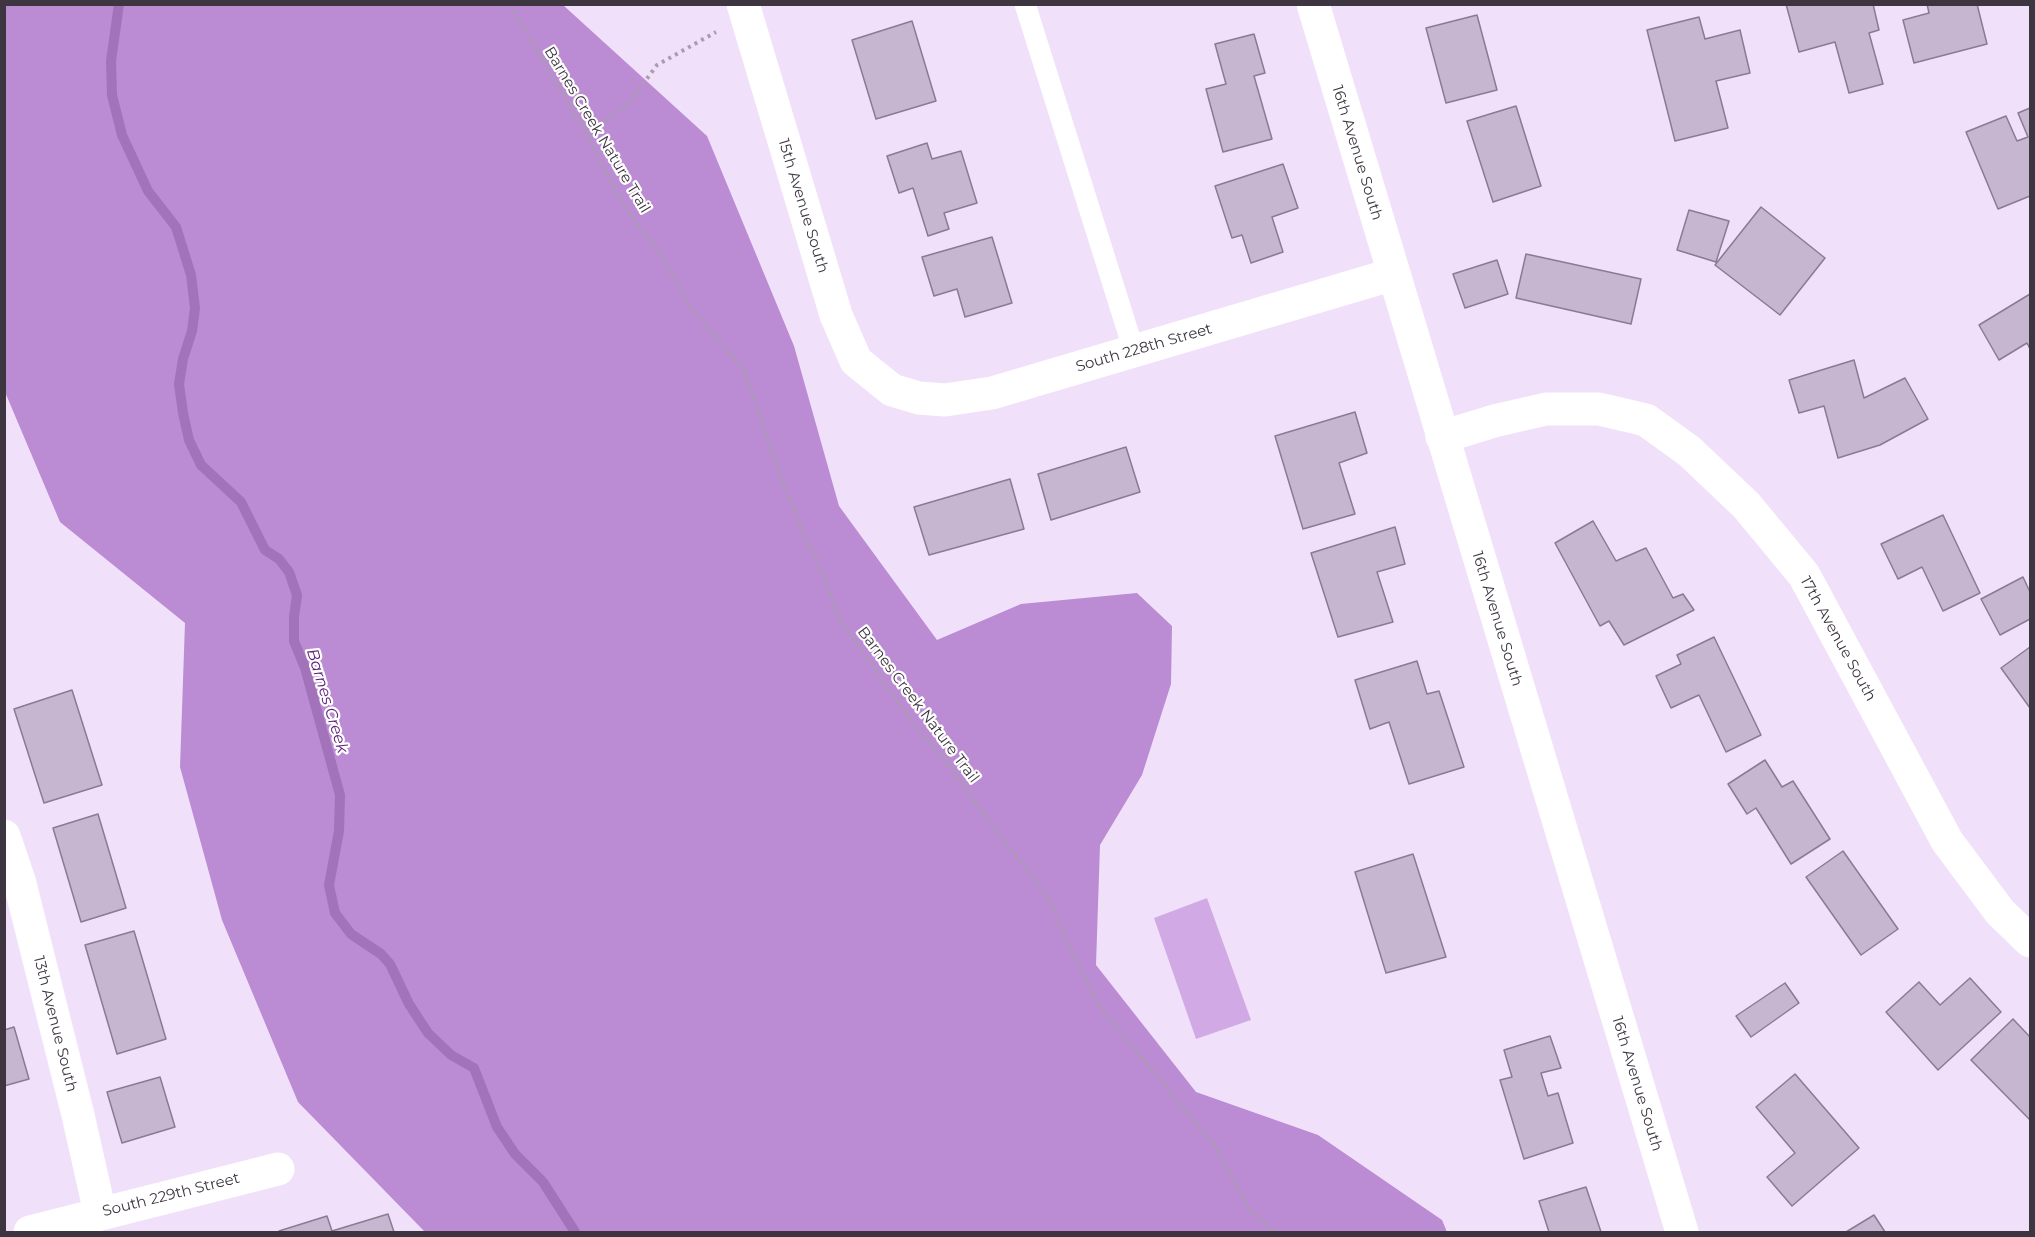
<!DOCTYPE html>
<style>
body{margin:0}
#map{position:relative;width:2035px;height:1237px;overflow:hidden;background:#f1e0fa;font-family:Montserrat,sans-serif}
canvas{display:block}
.frame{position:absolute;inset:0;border:6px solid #3d3640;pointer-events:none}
</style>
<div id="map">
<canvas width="2035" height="1237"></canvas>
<div class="frame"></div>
</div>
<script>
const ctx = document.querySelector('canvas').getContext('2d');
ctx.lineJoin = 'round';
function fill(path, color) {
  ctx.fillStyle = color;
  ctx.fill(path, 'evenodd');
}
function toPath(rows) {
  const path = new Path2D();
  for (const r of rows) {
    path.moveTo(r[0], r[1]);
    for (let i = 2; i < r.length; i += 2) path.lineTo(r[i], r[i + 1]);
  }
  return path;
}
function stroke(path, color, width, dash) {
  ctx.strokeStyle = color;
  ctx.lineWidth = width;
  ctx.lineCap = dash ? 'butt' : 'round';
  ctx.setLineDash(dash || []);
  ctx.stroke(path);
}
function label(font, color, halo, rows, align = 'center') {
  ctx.font = font + ' Montserrat,sans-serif';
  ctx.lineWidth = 4.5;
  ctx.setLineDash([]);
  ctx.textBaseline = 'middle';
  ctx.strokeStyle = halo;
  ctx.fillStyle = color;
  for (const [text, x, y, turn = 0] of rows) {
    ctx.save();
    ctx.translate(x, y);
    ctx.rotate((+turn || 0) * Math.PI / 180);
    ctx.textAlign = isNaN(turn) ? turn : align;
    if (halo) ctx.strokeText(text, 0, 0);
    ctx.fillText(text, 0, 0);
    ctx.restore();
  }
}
const green = toPath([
 [1207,898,1251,1020,1196,1039,1154,918]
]);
const forest = toPath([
 [5,4,563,5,707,136,794,346,839,506,937,640,1021,604,1137,593,1172,626,1171,684,1142,775,1100,845,1096,965,1196,1092,1318,1135,1442,1220,1447,1232,425,1232,298,1102,222,920,180,767,185,623,60,522,5,392]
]);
const stream = toPath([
 [119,4,111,61,112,95,122,135,148,191,176,227,191,275,195,308,192,331,183,359,179,384,183,413,189,440,201,465,241,502,265,550,279,559,289,572,297,595,294,617,294,641,305,668,340,795,339,831,329,885,335,913,351,934,381,954,390,964,409,1004,428,1033,451,1055,474,1068,497,1127,515,1154,543,1182,575,1232]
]);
const building = toPath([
 [1786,4,1873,4,1879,30,1869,33,1883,84,1849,93,1835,42,1799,52,1786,4],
 [1927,4,1977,4,1987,44,1914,63,1903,20,1929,13,1927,4],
 [1477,15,1497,90,1446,103,1426,28,1477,15],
 [1699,17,1705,39,1740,30,1750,73,1716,81,1728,128,1675,141,1647,30,1699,17],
 [912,21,936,101,876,119,852,40,912,21],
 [1254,34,1265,73,1254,76,1272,139,1223,152,1206,89,1226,84,1215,44,1254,34],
 [1516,106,1541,186,1493,202,1467,121,1516,106],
 [2030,108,2030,196,1998,209,1966,132,2006,116,2017,141,2028,137,2018,113,2030,108],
 [927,143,932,159,961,151,977,203,944,213,949,229,928,236,913,188,899,193,887,156,927,143],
 [1283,164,1298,208,1272,217,1283,252,1251,263,1242,235,1232,238,1215,186,1283,164],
 [1761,207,1825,258,1780,315,1715,265,1761,207],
 [1689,210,1729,221,1716,262,1677,250,1689,210],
 [992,237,1012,303,965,317,957,289,934,296,922,257,992,237],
 [1526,254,1641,279,1631,324,1516,298,1526,254],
 [1497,260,1508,294,1465,308,1453,274,1497,260],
 [2030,294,2030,349,2027,343,1999,360,1979,325,2030,294],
 [1854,360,1864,398,1905,378,1928,419,1880,445,1838,458,1824,406,1799,413,1789,380,1854,360],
 [1355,412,1367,453,1339,463,1355,514,1303,529,1275,436,1355,412],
 [1126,447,1140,492,1051,520,1038,474,1126,447],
 [1010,479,1024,529,929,555,914,507,1010,479],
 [1943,515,1980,593,1943,611,1922,567,1898,579,1881,544,1943,515],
 [1593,521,1616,561,1646,548,1673,598,1683,594,1694,610,1624,645,1609,621,1600,626,1555,543,1593,521],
 [1395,527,1405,564,1377,572,1393,622,1338,637,1311,553,1395,527],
 [2023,577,2030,592,2030,619,2000,635,1981,599,2023,577],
 [1714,637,1761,735,1726,752,1699,695,1671,708,1656,676,1681,664,1677,655,1714,637],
 [2030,647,2030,708,2001,668,2030,647],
 [1417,661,1427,694,1439,691,1464,767,1409,784,1389,722,1370,729,1355,680,1417,661],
 [72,690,102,785,44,803,14,709,72,690],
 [1765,760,1782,787,1793,781,1830,839,1791,864,1756,808,1747,814,1728,784,1765,760],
 [98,814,126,908,81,922,53,828,98,814],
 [1843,851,1898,929,1861,955,1806,877,1843,851],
 [1413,854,1446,957,1386,973,1355,872,1413,854],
 [134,931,166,1039,117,1054,85,945,134,931],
 [1970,978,2001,1012,1938,1070,1886,1012,1919,982,1940,1005,1970,978],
 [1785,983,1799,1003,1751,1037,1736,1016,1785,983],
 [2013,1019,2030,1037,2030,1120,1971,1060,2013,1019],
 [14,1027,29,1079,4,1086,4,1030,14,1027],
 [1550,1036,1561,1068,1541,1073,1548,1096,1558,1093,1573,1143,1524,1159,1500,1080,1512,1077,1504,1050,1550,1036],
 [1795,1074,1859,1148,1792,1206,1767,1177,1795,1153,1756,1107,1795,1074],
 [160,1077,175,1127,122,1143,107,1092,160,1077],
 [1586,1187,1601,1232,1549,1232,1539,1201,1586,1187],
 [388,1214,394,1232,280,1232,279,1231,327,1216,332,1231,388,1214],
 [1874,1215,1885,1232,1846,1232,1874,1215]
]);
const path = toPath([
 [509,4,587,134,622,203,663,258,693,311,744,370,782,481,801,528,824,577,841,622,911,720,946,761,989,821,1048,897,1073,954,1099,1006,1215,1146,1250,1211,1274,1232],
 [587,134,629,103,657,65,716,32]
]);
const lane = toPath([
 [1025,4,1134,351]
]);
const street = toPath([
 [743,4,836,315,856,361,892,390,919,398,945,400,992,393,1394,274],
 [1442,437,1494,421,1546,409,1599,409,1646,420,1689,451,1746,505,1804,575,1947,841,2000,912,2030,941],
 [4,836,19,880,78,1115,100,1213],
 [30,1232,278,1169]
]);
const secondary = toPath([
 [1313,4,1682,1232]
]);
const streetNames = [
 ["Barnes Creek Nature Trail",597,130,59],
 ["16th Avenue South",1357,153,73],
 ["15th Avenue South",803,206,73],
 ["South 228th Street",1144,348,-16],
 ["16th Avenue South",1497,619,73],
 ["17th Avenue South",1838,639,61],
 ["Barnes Creek Nature Trail",918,705,53],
 ["13th Avenue South",55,1024,76],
 ["16th Avenue South",1637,1084,73],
 ["South 229th Street",171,1195,-14]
];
const waterNames = [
 ["Barnes Creek",327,701,73]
];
fill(green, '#d1aae5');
fill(forest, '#bb8bd4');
stroke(stream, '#a273ba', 10);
fill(building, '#c6b6cf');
stroke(building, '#8a7b92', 1.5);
stroke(path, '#a99cb0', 4, [3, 4.5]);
stroke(lane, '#fff', 21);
stroke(street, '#fff', 33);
stroke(secondary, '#fff', 33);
label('15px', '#3d3640', '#fff', streetNames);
label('italic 16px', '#5f2279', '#fff', waterNames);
</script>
